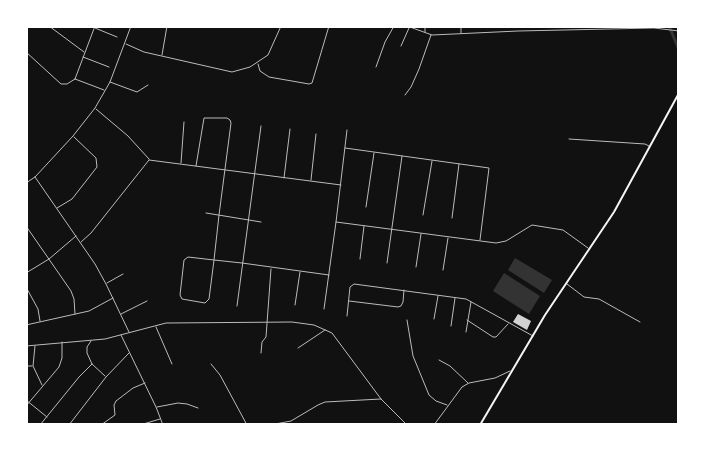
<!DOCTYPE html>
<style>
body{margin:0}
#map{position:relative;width:705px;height:451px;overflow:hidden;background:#111;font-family:Quicksand,sans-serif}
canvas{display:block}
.frame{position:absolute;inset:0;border:28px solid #fff;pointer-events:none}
</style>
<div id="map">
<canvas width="705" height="451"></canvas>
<div class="frame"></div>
</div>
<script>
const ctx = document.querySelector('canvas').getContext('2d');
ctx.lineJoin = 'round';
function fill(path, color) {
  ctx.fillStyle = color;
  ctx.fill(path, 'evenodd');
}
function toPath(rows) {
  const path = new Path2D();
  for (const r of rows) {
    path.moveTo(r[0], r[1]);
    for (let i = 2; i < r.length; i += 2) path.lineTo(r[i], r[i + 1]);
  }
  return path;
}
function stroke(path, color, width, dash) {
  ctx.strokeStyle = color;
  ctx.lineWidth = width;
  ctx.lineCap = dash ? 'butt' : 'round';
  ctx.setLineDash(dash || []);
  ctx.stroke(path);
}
const water = toPath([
 [515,258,552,280,544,293,508,270],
 [504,273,540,296,529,314,493,291]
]);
const canal = toPath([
 [669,26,679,50]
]);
const building = toPath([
 [518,314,531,321,527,330,513,322]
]);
const minor = toPath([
 [49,26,84,52],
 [407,26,432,35,518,31,654,28,679,31],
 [95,28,117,37],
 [425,32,425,26],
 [461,33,461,26],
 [126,44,144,52,232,72,250,67,268,55,281,26],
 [401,46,409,28],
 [26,52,61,84,67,84,75,79],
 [162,55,167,26],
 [83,57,109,67],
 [258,64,260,71,269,77,309,84,312,83,329,26],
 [376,67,385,42,394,26],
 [75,79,95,26],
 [75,79,104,90],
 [110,82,137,92,148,85],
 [405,95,411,87,419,69,431,35],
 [96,109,128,136,149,159],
 [569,139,645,144,649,146],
 [345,148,489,168,480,240],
 [149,160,341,185],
 [181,163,184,122],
 [196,166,204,118,227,118,230,120,231,123,219,215,214,260,209,299,205,303,182,299,180,295,184,260,188,257,214,260,242,263,329,275],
 [35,177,95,264,106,284,129,332],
 [284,178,290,129],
 [311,180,316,134],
 [26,183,35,177,73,136,95,108,110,82,131,26],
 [366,207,374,153],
 [57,208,72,199,97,167,96,158,74,137],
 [206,213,261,222],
 [423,215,432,161],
 [452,218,459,164],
 [336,222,496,243,506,241,532,225,563,230,588,248],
 [26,226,71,291,74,299,75,314],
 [81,242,91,233,149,160],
 [360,259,364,226],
 [387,263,402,156],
 [416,267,421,234],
 [443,270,448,238],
 [26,273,49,259,76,236],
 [107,283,123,274],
 [567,284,584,297,599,299,640,322],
 [26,287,38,309,40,321],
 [349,301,398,307,401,306,403,302,404,290],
 [295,305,300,272],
 [237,306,261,126],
 [324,309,336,222,347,130],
 [121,314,147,301],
 [347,316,350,287,354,284,466,299,533,336],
 [434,319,438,296],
 [407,320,413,356,429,395,436,401,447,405],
 [467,320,493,337,496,337,508,324],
 [26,325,89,311,113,298],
 [451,326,455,298],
 [156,327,172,364],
 [466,332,471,302],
 [121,335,156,407,163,425],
 [91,341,87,347,87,353,92,364,105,376],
 [26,346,105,339,166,323,292,322,314,325,332,333,381,399,407,425],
 [35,346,33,366,42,385],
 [298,348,325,330],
 [261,353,262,342,266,337,271,269],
 [439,360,450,366,468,383],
 [211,364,220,375,247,425],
 [26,366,32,366],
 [26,400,47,417],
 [26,406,59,367,62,358,62,342],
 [157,407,178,403,187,404,198,408],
 [40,425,79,377,92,364],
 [69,425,106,377,129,353],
 [101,425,115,415,114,405,116,401,133,388,145,383],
 [140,425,160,419],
 [270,425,291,421,318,405,325,402,381,399],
 [434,425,462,387,469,383,495,378,510,371]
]);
const secondary = toPath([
 [480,425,545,315,614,212,679,93]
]);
fill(water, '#333');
stroke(canal, '#333', 3);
fill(building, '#d3d3d3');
stroke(minor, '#bcbcbc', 1);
stroke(secondary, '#f5f5f5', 2);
</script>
